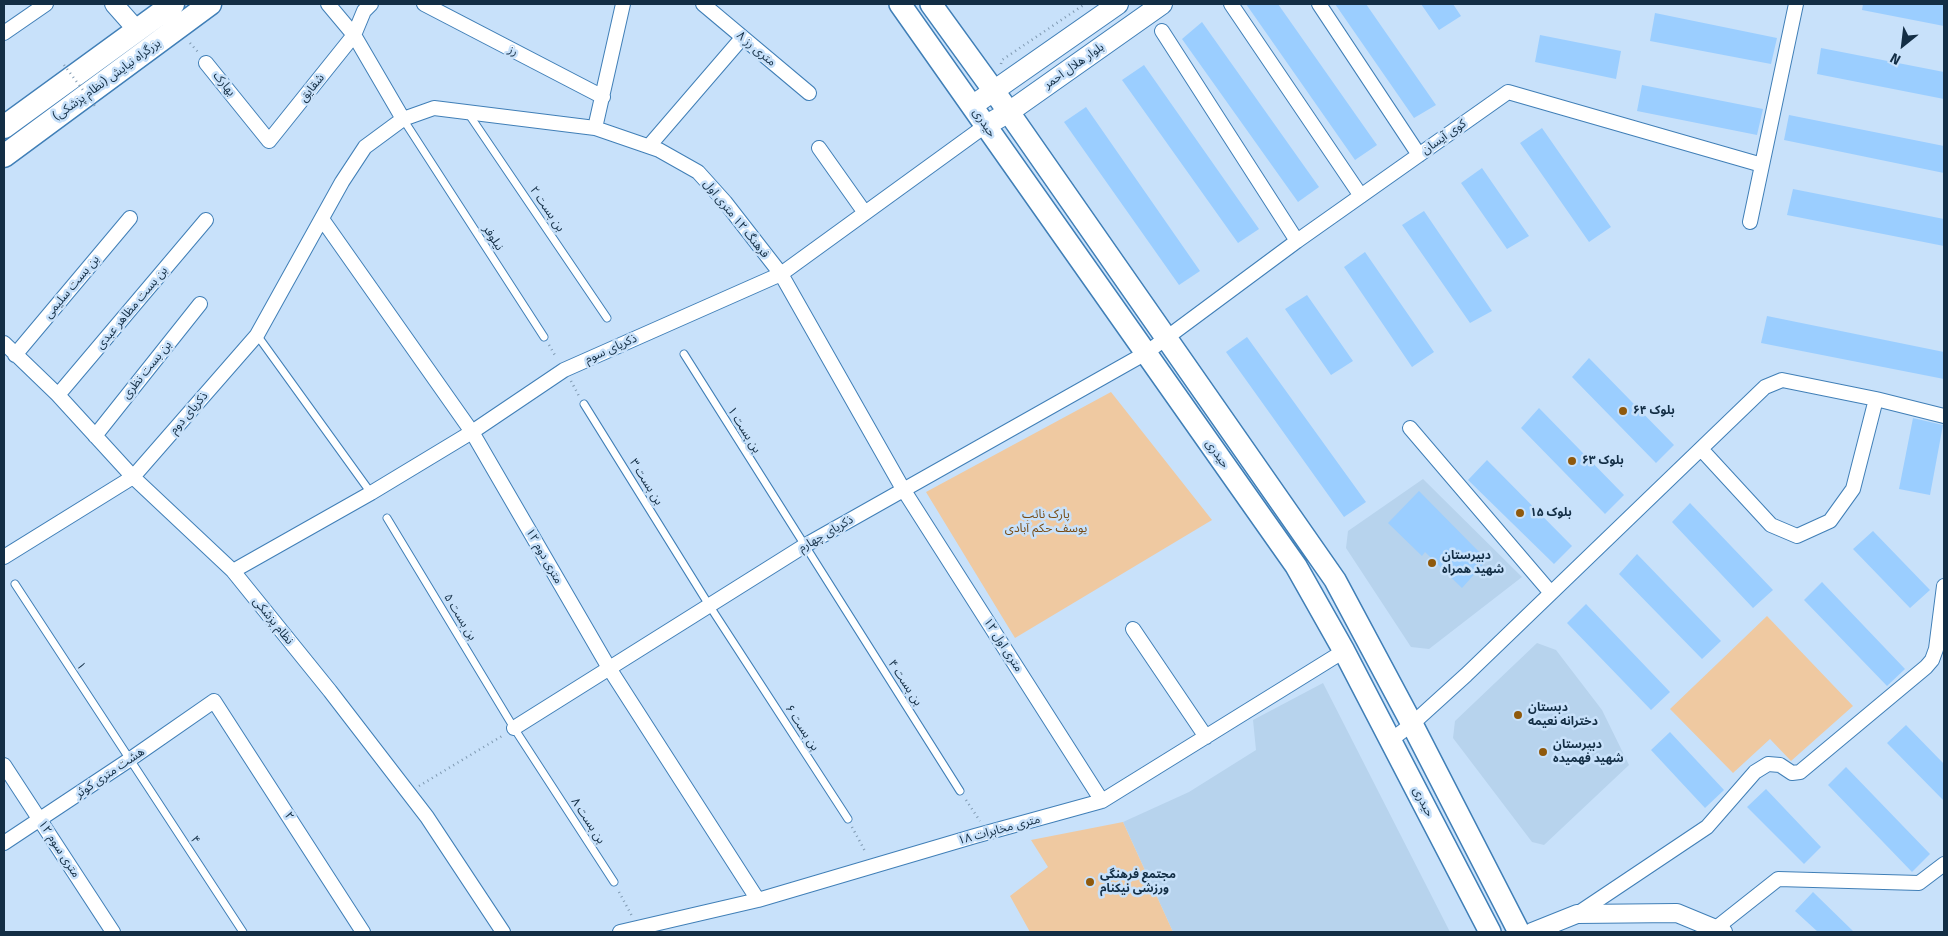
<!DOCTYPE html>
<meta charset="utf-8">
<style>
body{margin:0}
#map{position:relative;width:1948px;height:936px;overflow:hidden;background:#c8e1fa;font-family:"Fira Sans",sans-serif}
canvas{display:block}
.frame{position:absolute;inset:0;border:5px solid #132e45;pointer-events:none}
.north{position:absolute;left:1878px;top:20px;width:50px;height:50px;-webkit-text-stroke:4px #c8e1fa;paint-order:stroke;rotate:209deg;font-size:14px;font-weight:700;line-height:20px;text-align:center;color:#132e45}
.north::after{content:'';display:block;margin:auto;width:18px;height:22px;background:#132e45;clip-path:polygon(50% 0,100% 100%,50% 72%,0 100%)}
</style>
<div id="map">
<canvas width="1948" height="936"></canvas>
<div class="frame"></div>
<div class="north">N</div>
</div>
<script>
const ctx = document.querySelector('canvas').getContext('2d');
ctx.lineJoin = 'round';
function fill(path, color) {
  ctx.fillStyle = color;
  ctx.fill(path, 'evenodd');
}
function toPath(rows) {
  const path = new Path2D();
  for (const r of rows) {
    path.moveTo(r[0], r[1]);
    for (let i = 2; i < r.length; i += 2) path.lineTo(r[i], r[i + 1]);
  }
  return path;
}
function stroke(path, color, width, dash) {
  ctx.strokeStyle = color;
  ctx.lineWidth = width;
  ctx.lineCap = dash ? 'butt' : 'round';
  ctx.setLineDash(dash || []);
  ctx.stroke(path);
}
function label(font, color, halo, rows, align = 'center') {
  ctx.font = font + ' "Fira Sans","Noto Sans Arabic",sans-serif';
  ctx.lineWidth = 5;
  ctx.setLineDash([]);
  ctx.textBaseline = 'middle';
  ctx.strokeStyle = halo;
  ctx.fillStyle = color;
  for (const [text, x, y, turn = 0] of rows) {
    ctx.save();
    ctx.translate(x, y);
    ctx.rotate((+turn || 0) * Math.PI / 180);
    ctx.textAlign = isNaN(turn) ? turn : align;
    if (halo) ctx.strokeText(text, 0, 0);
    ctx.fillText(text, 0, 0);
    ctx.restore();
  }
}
const built = toPath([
 [1423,479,1522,577,1429,649,1411,647,1346,548,1348,531],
 [1537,643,1556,650,1602,710,1629,765,1544,845,1532,842,1453,738,1455,721],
 [1323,683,1450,932,1173,932,1123,822,1189,792,1256,750,1253,720]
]);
const green = toPath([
 [1111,392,1212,520,1015,638,926,492],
 [1767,616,1853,706,1791,761,1770,739,1733,773,1670,709],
 [1123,822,1173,932,1030,932,1010,896,1048,867,1031,840]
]);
const building = toPath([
 [1246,4,1278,4,1377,145,1355,160],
 [1335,4,1366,4,1436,105,1414,118],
 [1421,4,1453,4,1461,16,1439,30],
 [1863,4,1944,4,1944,26,1862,10],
 [1655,13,1777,38,1771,64,1650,41],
 [1202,22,1319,187,1298,202,1182,39],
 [1540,35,1621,51,1616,79,1535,62],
 [1821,48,1944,72,1944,99,1817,74],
 [1144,65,1259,229,1238,243,1122,80],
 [1642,85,1763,109,1757,135,1637,111],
 [1086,107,1200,271,1179,285,1064,122],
 [1789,115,1944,146,1944,173,1784,140],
 [1542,128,1611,227,1589,242,1520,143],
 [1482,168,1529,236,1507,249,1461,183],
 [1793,189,1944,219,1944,246,1787,215],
 [1424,211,1492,311,1470,323,1402,225],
 [1365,252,1434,352,1412,367,1344,267],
 [1307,295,1353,361,1331,375,1285,309],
 [1767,316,1944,352,1944,379,1761,343],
 [1247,337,1366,502,1344,517,1226,352],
 [1589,358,1674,445,1656,463,1572,377],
 [1539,408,1624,495,1605,514,1521,428],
 [1913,418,1943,425,1930,495,1899,489],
 [1487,460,1572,546,1554,564,1468,480],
 [1419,491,1487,560,1462,588,1425,552,1422,556,1388,523],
 [1690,503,1773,590,1753,608,1672,522],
 [1873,531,1930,590,1910,608,1853,549],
 [1637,554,1721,641,1702,659,1619,574],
 [1822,582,1905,669,1887,686,1804,600],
 [1586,604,1670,692,1651,710,1567,623],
 [1906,725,1944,764,1944,801,1887,743],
 [1670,732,1724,790,1705,808,1651,750],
 [1846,767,1930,854,1912,872,1828,785],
 [1766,789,1821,847,1804,864,1747,807],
 [1813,892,1854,932,1818,932,1795,911]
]);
const path = toPath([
 [190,43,198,52],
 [1001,64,1002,60,1085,4],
 [549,345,556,357],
 [571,381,579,396],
 [419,786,502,736],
 [966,800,980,821],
 [852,827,866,853],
 [619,892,632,916]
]);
const service = toPath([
 [468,113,607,318],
 [403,119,544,337],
 [257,335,371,493],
 [684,354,960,791],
 [584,404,709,605,848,819],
 [387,518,514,728,614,882],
 [15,584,243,932]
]);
const minor = toPath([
 [328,4,354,35,403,119],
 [424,4,603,97],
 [703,4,809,93],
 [1231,4,1361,196],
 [1319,4,1419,155],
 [1162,31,1297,241],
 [4,33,46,4],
 [206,63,269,141,354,35,364,11,371,4],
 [595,128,623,4],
 [649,146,742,38],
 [819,148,865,213],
 [322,219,472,432,609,668,758,900],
 [1750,222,1796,4],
 [4,343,58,395,133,477,233,571,330,691,427,817,503,932],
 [15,355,130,218],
 [58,395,206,220],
 [1410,428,1551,593],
 [95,436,200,304],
 [1701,449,1771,525,1797,536,1830,521,1853,489,1876,399],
 [4,557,133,477,257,335,342,182,365,147,403,119,434,108,595,128,659,150,698,172,725,202,781,274,903,489,1102,801],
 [233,571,371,493,472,432,564,370,781,274,985,126],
 [1133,629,1206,737],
 [514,728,804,546,1146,353,1297,241,1508,92,1762,165],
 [1391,740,1412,724,1466,675,1765,387,1782,380,1876,399,1944,416],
 [4,765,113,932],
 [4,843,129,760,214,701,363,932],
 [1577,914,1707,827,1755,772,1768,764,1780,765,1792,773,1800,772,1926,667,1932,660,1936,649,1944,586],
 [1716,928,1778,879,1919,883,1944,864],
 [620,932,758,900,975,836,1102,801,1344,651]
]);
const tertiary = toPath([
 [114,4,137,30],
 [1532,932,1577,914,1677,913,1723,932]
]);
const secondary = toPath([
 [972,106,1118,4],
 [985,126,1009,112,1162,4]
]);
const primary = toPath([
 [900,4,1296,566,1344,651,1490,932],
 [931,4,994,91,1335,580,1412,724,1519,932]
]);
const trunk = toPath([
 [4,127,173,4],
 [4,156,210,4]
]);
const pathBridge = toPath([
 [64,65,95,106]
]);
const markers = [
 [1623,411,5,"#8f590c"],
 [1572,461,5,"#8f590c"],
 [1520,513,5,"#8f590c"],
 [1432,563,5,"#8f590c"],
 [1518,715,5,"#8f590c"],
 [1543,752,5,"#8f590c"],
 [1090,882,5,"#8f590c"]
];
const streetNames = [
 ["۸ متری رز",756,49,40],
 ["رز",513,51,28],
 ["بلوار هلال احمر",1074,66,-35],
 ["بزرگراه نیایش (نظام پزشکی)",107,80,-36],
 ["بهارک",224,84,51],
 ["شقایق",312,88,-51],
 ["حیدری",984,123,56],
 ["کوی آیسان",1444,137,-35],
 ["بن بست ۲",547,209,56],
 ["فرهنگ ۱۲ متری اول",736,219,51],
 ["نیلوفر",493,238,57],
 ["بن بست سلیمی",72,287,-50],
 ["بن بست مظاهر عبدی",132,308,-50],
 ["ذکریای سوم",611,349,-24],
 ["بن بست نظری",147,370,-51],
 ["ذکریای دوم",189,413,-49],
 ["بن بست ۱",744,430,58],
 ["حیدری",1217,454,55],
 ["بن بست ۳",646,482,58],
 ["ذکریای چهارم",826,534,-30],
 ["۱۲ متری دوم",544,556,60],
 ["بن بست ۵",460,617,59],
 ["نظام پزشکی",273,621,51],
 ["۱۲ متری اول",1003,645,57],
 ["۱",81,666,57],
 ["بن بست ۴",905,683,57],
 ["بن بست ۶",802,728,57],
 ["هشت متری کوثر",110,773,-34],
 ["حیدری",1423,802,63],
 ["۲",289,816,57],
 ["بن بست ۸",588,821,57],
 ["۱۸ متری مخابرات",999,830,-15],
 ["۴",195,840,57],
 ["۱۲ متری سوم",59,849,57]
];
const poiNames = [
 ["بلوک ۶۴",1633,411],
 ["بلوک ۶۳",1582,461],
 ["بلوک ۱۵",1530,513],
 ["دبیرستان",1442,556],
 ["شهید همراه",1442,570],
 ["دبستان",1528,708],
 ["دخترانه نعیمه",1528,722],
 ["دبیرستان",1553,745],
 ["شهید فهمیده",1553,759],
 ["مجتمع فرهنگی",1100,875],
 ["ورزشی نیکنام",1100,889]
];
const parkNames = [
 ["پارک نائب",1046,515],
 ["یوسف حکم آبادی",1046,529]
];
fill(built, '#b7d3ed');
fill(green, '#efc9a1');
fill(building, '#9bceff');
stroke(service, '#407fb7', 9);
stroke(minor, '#407fb7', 16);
stroke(tertiary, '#407fb7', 20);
stroke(secondary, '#407fb7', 22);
stroke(primary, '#407fb7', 24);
stroke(trunk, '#407fb7', 25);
stroke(path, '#7f99b1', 2.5, [1, 4]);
stroke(service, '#fff', 7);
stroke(minor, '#fff', 14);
stroke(tertiary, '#fff', 18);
stroke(secondary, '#fff', 20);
stroke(primary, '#fff', 21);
stroke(trunk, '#fff', 22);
stroke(pathBridge, '#7f99b1', 2.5, [1, 4]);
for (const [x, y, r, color] of markers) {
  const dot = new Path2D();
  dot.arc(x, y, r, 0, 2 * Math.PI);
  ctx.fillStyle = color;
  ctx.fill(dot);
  stroke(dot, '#c8e1fa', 2);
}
label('12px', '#132e45', '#c8e1fa', streetNames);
label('bold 12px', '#132e45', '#c8e1fa', poiNames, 'left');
label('12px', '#764a12', '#c8e1fa', parkNames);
</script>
